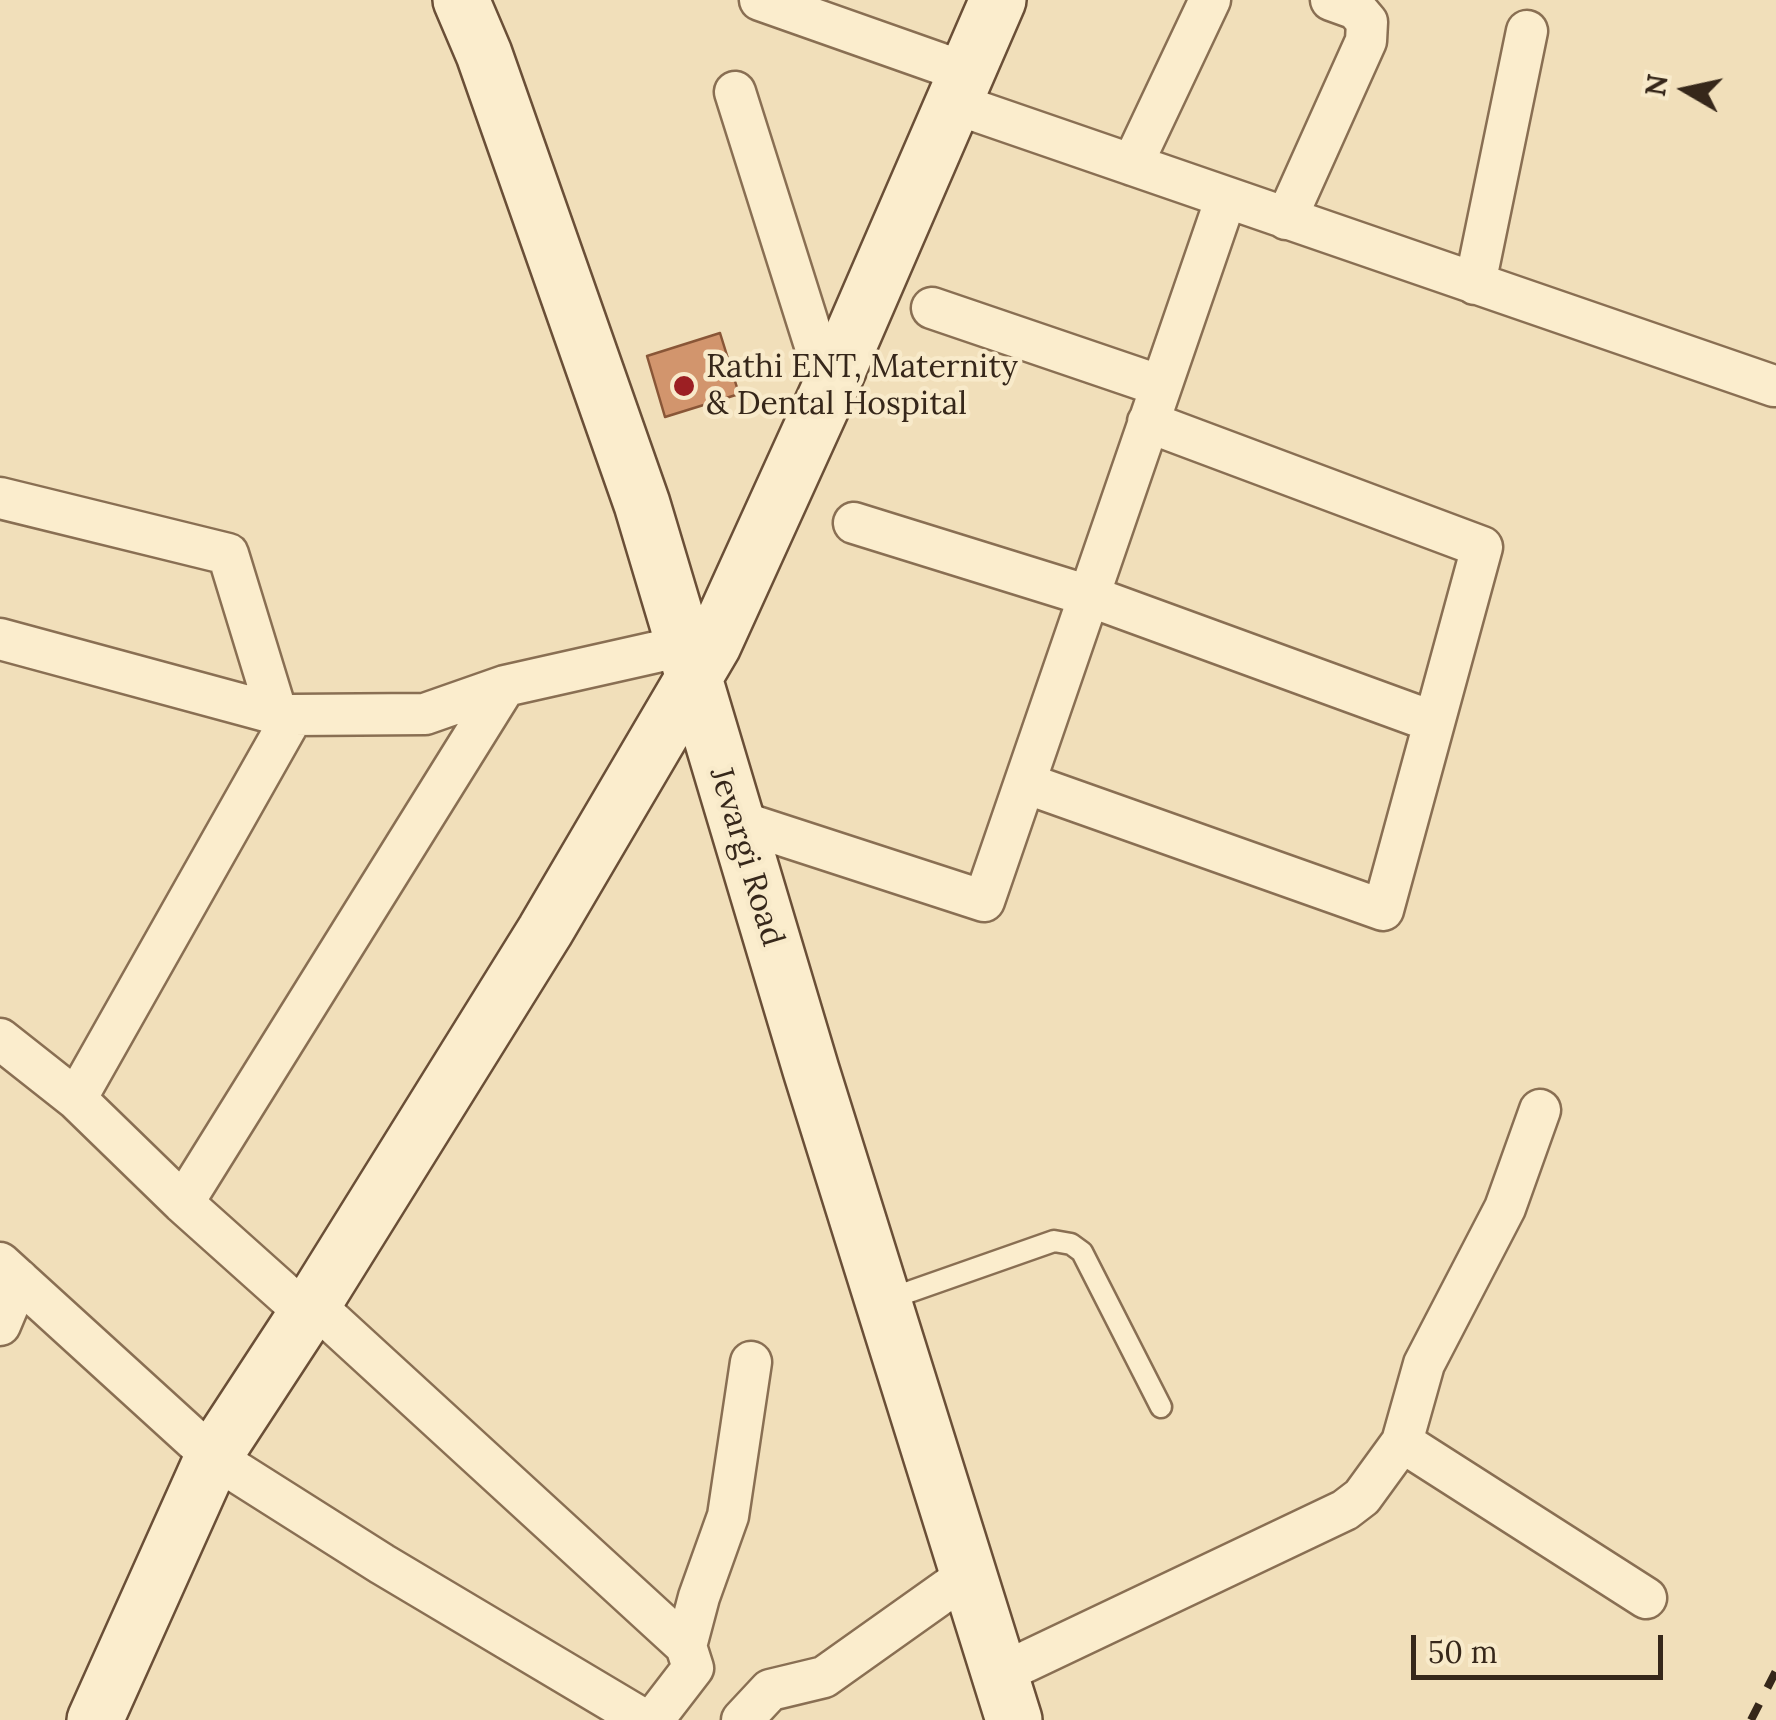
<!DOCTYPE html>
<style>
body{margin:0}
#map{position:relative;width:1776px;height:1720px;overflow:hidden;background:#f1dfba;font-family:Lora,serif}
canvas{display:block}
.north{position:absolute;left:1636px;top:40px;width:100px;height:100px;-webkit-text-stroke:8px #f8eaca;paint-order:stroke;rotate:279deg;font-size:28px;font-weight:700;line-height:40px;text-align:center;color:#36271a}
.north::after{content:'';display:block;margin:auto;width:35px;height:45px;background:#36271a;clip-path:polygon(50% 0,100% 100%,50% 72%,0 100%)}
.scale{position:absolute;left:1411px;top:1635px;width:252px;height:45px;box-sizing:border-box;border:5px solid #36271a;border-top:0;padding-left:12px;font-size:30px;line-height:35px;white-space:nowrap;color:#36271a;-webkit-text-stroke:8px #f8eaca;paint-order:stroke}
</style>
<div id="map">
<canvas width="1776" height="1720"></canvas>
<div class="north">N</div>
<div class="scale">50 m</div>
</div>
<script>
const ctx = document.querySelector('canvas').getContext('2d');
ctx.lineJoin = 'round';
function fill(path, color) {
  ctx.fillStyle = color;
  ctx.fill(path, 'evenodd');
}
function toPath(rows) {
  const path = new Path2D();
  for (const r of rows) {
    path.moveTo(r[0], r[1]);
    for (let i = 2; i < r.length; i += 2) path.lineTo(r[i], r[i + 1]);
  }
  return path;
}
function stroke(path, color, width, dash) {
  ctx.strokeStyle = color;
  ctx.lineWidth = width;
  ctx.lineCap = dash ? 'butt' : 'round';
  ctx.setLineDash(dash || []);
  ctx.stroke(path);
}
function label(font, color, halo, rows, align = 'center') {
  ctx.font = font + ' Lora,serif';
  ctx.lineWidth = 9;
  ctx.setLineDash([]);
  ctx.textBaseline = 'middle';
  ctx.strokeStyle = halo;
  ctx.fillStyle = color;
  for (const [text, x, y, turn = 0] of rows) {
    ctx.save();
    ctx.translate(x, y);
    ctx.rotate((+turn || 0) * Math.PI / 180);
    ctx.textAlign = isNaN(turn) ? turn : align;
    if (halo) ctx.strokeText(text, 0, 0);
    ctx.fillText(text, 0, 0);
    ctx.restore();
  }
}
const building = toPath([
 [720,333,739,394,665,417,647,356,720,333]
]);
const lane = toPath([
 [886,1300,1054,1241,1071,1244,1082,1252,1161,1407]
]);
const street = toPath([
 [760,0,967,73],
 [735,92,829,390],
 [953,103,1774,386],
 [1132,165,1210,0],
 [1286,219,1366,41,1367,22,1356,9,1331,0],
 [1475,284,1527,31],
 [932,308,1161,386],
 [0,498,228,554,277,714],
 [854,523,1089,596,1434,722],
 [0,639,277,714,293,715,425,714,505,686,683,646],
 [1025,783,1383,910,1482,547,1148,422],
 [735,820,984,901,1226,198],
 [0,1039,76,1099,183,1203,307,1314],
 [76,1099,293,715],
 [183,1203,505,686],
 [0,1263,213,1457,382,1564,644,1720],
 [313,1304,686,1646,693,1668,653,1720],
 [0,1325,19,1280],
 [1402,1442,1424,1364,1505,1208,1540,1110],
 [686,1646,699,1597,728,1516,751,1362],
 [1000,1674,1345,1510,1362,1497,1402,1442,1646,1598],
 [742,1720,770,1690,824,1677,969,1574]
]);
const secondary = toPath([
 [461,0,484,54,642,504,811,1070,1014,1720],
 [95,1720,213,1457,313,1304,545,931,713,645,829,390,998,0]
]);
const rail = toPath([
 [1751,1720,1776,1671]
]);
const markers = [
 [684,386,12,"#9c1f23"]
];
const poiNames = [
 ["Rathi ENT, Maternity",706,368],
 ["& Dental Hospital",706,405]
];
const streetNames = [
 ["Jevargi Road",746,857,73]
];
fill(building, '#d2956d');
stroke(building, '#895637', 2.5);
stroke(lane, '#896f53', 25);
stroke(street, '#896f53', 45);
stroke(secondary, '#6a4f37', 60);
stroke(lane, '#fbedcd', 20);
stroke(street, '#fbedcd', 40);
stroke(secondary, '#fbedcd', 55);
stroke(rail, '#36271a', 8, [18, 18]);
for (const [x, y, r, color] of markers) {
  const dot = new Path2D();
  dot.arc(x, y, r, 0, 2 * Math.PI);
  ctx.fillStyle = color;
  ctx.fill(dot);
  stroke(dot, '#f8eaca', 4);
}
label('32px', '#36271a', '#f8eaca', poiNames, 'left');
label('32px', '#36271a', '#f8eaca', streetNames);
</script>
